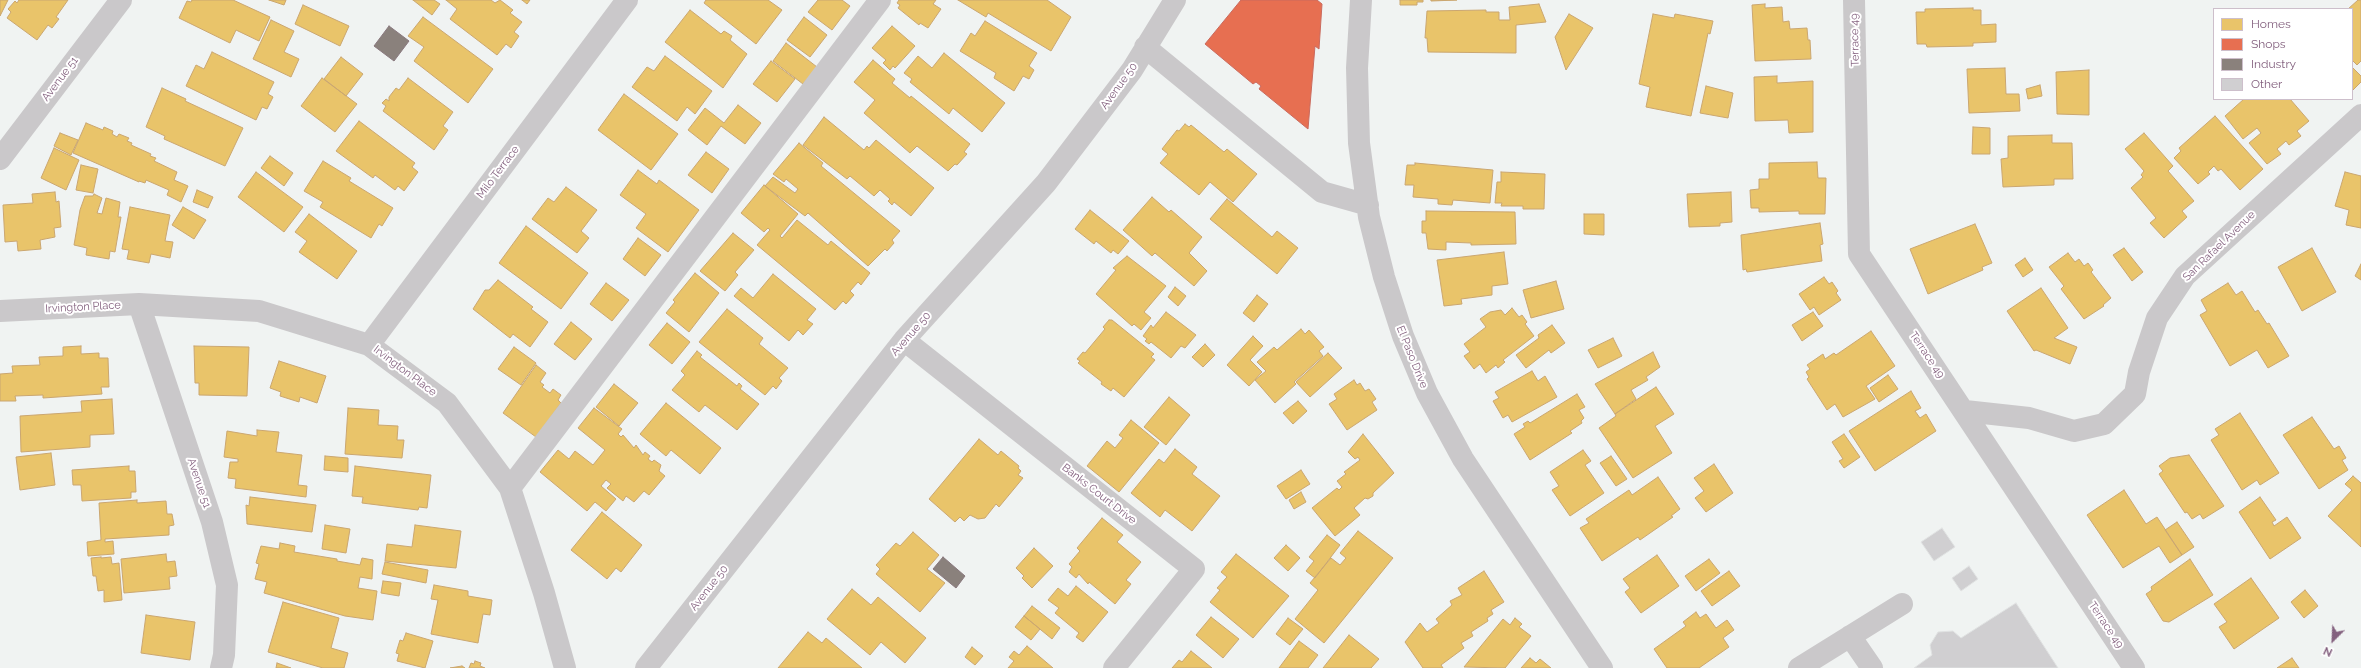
<!DOCTYPE html>
<style>
body{margin:0}
#map{position:relative;width:2361px;height:668px;overflow:hidden;background:#f0f3f2;font-family:Raleway,sans-serif}
canvas{display:block}
.legend{position:absolute;left:2213px;top:8px;width:140px;height:92px;box-sizing:border-box;background:#fff;border:1px solid #cdbfcb;margin:0;padding:5px 7px;list-style:none;font-size:12px;color:#83607e}
.legend li{display:flex;align-items:center;gap:8px;height:20px}
.legend b{width:20px;border:1px solid #cdbfcb}
.north{position:absolute;left:2313px;top:620px;width:40px;height:40px;-webkit-text-stroke:3px #fff;paint-order:stroke;rotate:204deg;font-size:11px;font-weight:700;line-height:16px;text-align:center;color:#83607e}
.north::after{content:'';display:block;margin:auto;width:14px;height:18px;background:#83607e;clip-path:polygon(50% 0,100% 100%,50% 72%,0 100%)}
</style>
<div id="map">
<canvas width="2361" height="668"></canvas>
<ul class="legend">
<li><b style="height:11px;background:#e9c46a"></b>Homes</li>
<li><b style="height:11px;background:#e76f51"></b>Shops</li>
<li><b style="height:11px;background:#8a817c"></b>Industry</li>
<li><b style="height:11px;background:#d0cfd1"></b>Other</li>
</ul>
<div class="north">N</div>
</div>
<script>
const ctx = document.querySelector('canvas').getContext('2d');
ctx.lineJoin = 'round';
function fill(path, color) {
  ctx.fillStyle = color;
  ctx.fill(path, 'evenodd');
}
function toPath(rows) {
  const path = new Path2D();
  for (const r of rows) {
    path.moveTo(r[0], r[1]);
    for (let i = 2; i < r.length; i += 2) path.lineTo(r[i], r[i + 1]);
  }
  return path;
}
function stroke(path, color, width, dash) {
  ctx.strokeStyle = color;
  ctx.lineWidth = width;
  ctx.lineCap = dash ? 'butt' : 'round';
  ctx.setLineDash(dash || []);
  ctx.stroke(path);
}
function label(font, color, halo, rows, align = 'center') {
  ctx.font = font + ' Raleway,sans-serif';
  ctx.lineWidth = 4;
  ctx.setLineDash([]);
  ctx.textBaseline = 'middle';
  ctx.strokeStyle = halo;
  ctx.fillStyle = color;
  for (const [text, x, y, turn = 0] of rows) {
    ctx.save();
    ctx.translate(x, y);
    ctx.rotate((+turn || 0) * Math.PI / 180);
    ctx.textAlign = isNaN(turn) ? turn : align;
    if (halo) ctx.strokeText(text, 0, 0);
    ctx.fillText(text, 0, 0);
    ctx.restore();
  }
}
const homes = toPath([
 [0,0,8,0,0,16,0,0],
 [19,0,68,0,56,17,59,19,52,28,48,25,37,40,7,18,11,12,8,9,15,1,17,3,19,0],
 [192,0,233,0,270,17,259,41,236,30,230,43,179,18,187,1,191,2,192,0],
 [269,0,286,0,284,5,269,0],
 [413,0,434,0,440,4,432,15,413,0],
 [446,0,491,0,495,3,500,0,513,10,510,13,522,22,514,32,519,36,511,48,506,44,497,55,450,19,457,9,446,0],
 [522,0,530,0,527,4,522,0],
 [706,0,768,0,782,10,756,44,704,3,706,0],
 [818,0,842,0,850,6,832,30,808,12,818,0],
 [899,0,936,0,933,4,941,9,928,28,920,23,919,25,898,8,900,5,897,3,899,0],
 [958,0,1047,0,1071,17,1051,51,988,13,986,17,958,0],
 [1400,0,1423,0,1423,2,1417,2,1417,5,1400,5,1400,0],
 [1431,0,1457,0,1431,1,1431,0],
 [2358,0,2361,0,2361,61,2357,65,2352,60,2352,9,2348,9,2358,0],
 [1539,4,1546,22,1516,25,1516,53,1428,52,1427,38,1425,38,1427,11,1486,10,1486,12,1499,12,1499,20,1510,20,1509,7,1539,4],
 [1765,4,1765,8,1782,7,1783,22,1789,21,1790,29,1807,28,1808,40,1810,40,1811,59,1755,61,1752,5,1765,4],
 [303,5,349,26,340,46,295,24,303,5],
 [1973,8,1973,10,1981,10,1981,25,1996,24,1996,42,1973,43,1973,46,1927,47,1926,44,1917,44,1916,12,1925,12,1925,9,1973,8],
 [690,10,721,34,724,31,732,36,730,40,747,54,723,88,665,42,690,10],
 [1569,14,1593,28,1566,70,1555,37,1569,14],
 [1653,14,1674,18,1675,14,1713,21,1710,34,1708,33,1691,116,1646,107,1650,87,1639,84,1653,14],
 [423,17,493,69,468,103,414,61,424,47,408,36,423,17],
 [804,17,827,35,810,57,787,40,804,17],
 [271,20,294,31,284,52,299,59,291,77,253,59,271,20],
 [985,21,1037,53,1029,66,1034,70,1029,79,1023,76,1014,91,994,78,996,73,960,51,971,33,975,36,985,21],
 [892,26,915,46,895,68,893,66,890,70,883,63,886,60,872,48,892,26],
 [786,43,817,67,803,84,773,61,786,43],
 [212,52,274,82,268,94,273,97,267,109,262,107,256,120,186,86,196,65,204,69,212,52],
 [944,53,1005,103,982,132,953,108,949,114,910,82,912,79,904,73,918,56,932,68,944,53],
 [665,56,712,91,695,114,687,107,677,121,632,87,647,67,654,71,665,56],
 [341,57,363,74,346,96,324,79,341,57],
 [873,60,895,79,892,83,910,98,911,96,970,144,964,152,967,154,957,165,955,164,948,171,917,146,910,153,864,113,875,100,854,82,873,60],
 [771,61,795,79,777,102,753,84,771,61],
 [2352,67,2361,76,2361,82,2352,91,2352,67],
 [2005,68,2006,94,2019,94,2020,111,1969,113,1967,69,2005,68],
 [2089,70,2089,115,2057,114,2056,72,2089,70],
 [1777,76,1777,83,1813,81,1813,132,1789,133,1788,120,1755,121,1754,77,1777,76],
 [322,78,357,104,335,132,301,106,322,78],
 [408,78,453,112,443,126,448,130,434,150,383,111,386,106,382,103,386,99,389,101,389,97,396,88,399,90,408,78],
 [2040,85,2042,96,2028,99,2026,89,2040,85],
 [1706,86,1733,93,1728,118,1700,113,1706,86],
 [162,88,186,99,185,101,243,128,225,166,164,139,165,136,146,127,162,88],
 [624,94,678,134,651,170,598,130,624,94],
 [2244,99,2290,99,2309,121,2297,131,2301,136,2289,145,2286,141,2277,149,2281,154,2267,164,2249,143,2261,133,2257,128,2243,139,2225,116,2244,99],
 [738,105,761,123,745,144,721,126,707,145,688,130,705,108,724,123,738,105],
 [2215,116,2263,169,2240,190,2221,169,2218,171,2214,166,2208,172,2210,174,2198,184,2174,158,2181,151,2179,148,2215,116],
 [824,117,864,150,867,146,869,148,876,140,934,188,911,216,894,202,892,205,888,201,890,199,880,190,874,196,850,176,847,179,803,145,824,117],
 [359,121,415,163,412,167,418,172,404,191,398,186,395,190,375,175,373,178,336,151,359,121],
 [86,123,103,130,104,127,113,131,112,134,117,137,119,134,129,138,127,141,132,143,131,145,151,154,150,156,156,158,154,161,177,172,174,180,188,186,181,202,167,195,169,190,146,180,145,183,139,181,139,182,73,153,86,123],
 [1185,124,1189,127,1191,125,1224,152,1227,149,1257,174,1233,202,1210,182,1199,195,1160,163,1168,154,1162,149,1177,130,1179,131,1185,124],
 [1973,127,1990,128,1990,154,1972,154,1973,127],
 [60,133,78,140,71,155,54,146,60,133],
 [2144,133,2173,166,2168,171,2194,201,2182,211,2187,217,2164,238,2150,223,2156,218,2131,188,2143,177,2141,175,2144,171,2125,149,2144,133],
 [2052,135,2052,143,2072,143,2073,179,2054,179,2054,185,2003,187,2001,159,2008,158,2008,136,2052,135],
 [799,143,823,163,821,166,900,231,892,240,894,243,887,251,885,249,868,266,808,213,805,216,765,186,773,177,795,193,798,189,786,179,784,182,773,174,799,143],
 [54,148,79,160,66,190,41,178,54,148],
 [706,152,729,169,712,193,688,175,706,152],
 [270,156,293,173,284,186,261,168,270,156],
 [323,161,351,178,349,181,393,208,382,226,379,224,371,238,320,207,323,202,304,191,323,161],
 [1817,162,1818,178,1826,178,1825,214,1799,214,1799,211,1759,212,1759,208,1751,208,1750,190,1759,189,1759,179,1769,179,1769,163,1817,162],
 [1415,163,1493,170,1490,203,1453,200,1452,205,1438,204,1438,199,1413,197,1414,185,1405,185,1407,165,1415,165,1415,163],
 [81,165,98,169,93,193,76,190,81,165],
 [638,170,657,184,659,180,699,210,668,252,636,228,646,214,620,195,638,170],
 [256,172,303,207,284,232,238,197,256,172],
 [1501,172,1545,174,1544,209,1523,209,1523,206,1501,206,1502,203,1495,203,1497,182,1501,182,1501,172],
 [2345,172,2361,176,2361,228,2346,225,2349,210,2335,206,2345,172],
 [764,185,798,214,780,236,782,238,797,220,828,245,831,241,870,273,861,285,858,282,850,291,854,295,846,304,843,301,835,310,757,245,770,230,768,228,764,232,741,213,764,185],
 [566,187,597,210,581,231,589,238,577,253,532,219,548,198,554,202,566,187],
 [197,190,213,197,208,208,193,202,197,190],
 [55,192,56,202,59,201,61,227,54,228,55,237,40,240,41,249,18,251,17,241,5,242,3,205,33,203,32,194,55,192],
 [1731,192,1732,222,1720,223,1720,226,1689,227,1687,194,1731,192],
 [94,194,102,198,97,213,102,214,106,198,120,202,118,217,121,217,115,252,110,251,109,259,86,255,87,248,74,245,80,210,85,196,93,196,94,194],
 [1152,197,1169,212,1171,210,1202,237,1189,253,1207,271,1194,286,1155,253,1152,256,1123,230,1152,197],
 [1227,199,1272,237,1277,231,1298,248,1277,274,1210,219,1227,199],
 [130,207,170,215,165,241,173,242,170,258,151,254,149,263,127,259,129,250,122,249,130,207],
 [183,207,206,220,194,239,172,225,183,207],
 [1090,210,1129,241,1118,254,1113,250,1111,253,1096,241,1094,244,1075,229,1090,210],
 [1426,211,1515,212,1516,244,1471,245,1471,243,1446,242,1446,250,1428,249,1426,233,1422,233,1422,221,1426,221,1426,211],
 [309,214,357,251,337,279,299,252,307,241,295,232,309,214],
 [1584,214,1604,214,1604,235,1584,234,1584,214],
 [1820,223,1823,244,1820,245,1822,261,1747,272,1746,269,1743,270,1741,235,1820,223],
 [1975,224,1992,263,1982,267,1983,270,1928,294,1910,249,1975,224],
 [526,226,588,273,561,309,499,263,526,226],
 [733,233,754,250,735,272,738,275,725,291,700,271,733,233],
 [638,238,661,255,645,276,623,259,638,238],
 [2124,248,2143,272,2132,281,2113,255,2124,248],
 [2312,248,2336,292,2302,311,2278,267,2312,248],
 [1504,252,1508,284,1492,286,1492,295,1461,299,1462,304,1444,306,1437,260,1504,252],
 [2068,253,2075,262,2079,259,2084,266,2088,263,2093,270,2091,272,2111,298,2103,305,2104,306,2084,319,2061,289,2064,286,2049,267,2068,253],
 [1127,256,1166,286,1144,312,1151,318,1141,330,1134,324,1132,326,1096,294,1116,270,1113,268,1127,256],
 [2025,258,2033,270,2023,277,2015,265,2025,258],
 [2361,264,2361,280,2355,276,2361,264],
 [695,273,719,293,689,332,666,313,675,302,673,300,695,273],
 [773,274,816,309,807,320,813,324,803,335,798,330,789,341,734,296,741,288,753,298,773,274],
 [1824,277,1829,284,1832,282,1838,291,1836,293,1841,300,1819,315,1814,307,1810,310,1799,294,1824,277],
 [498,280,533,307,531,309,548,322,530,347,513,334,510,338,473,309,485,290,489,290,498,280],
 [1556,281,1564,309,1531,318,1523,290,1556,281],
 [606,283,629,300,612,321,590,304,606,283],
 [2228,283,2236,295,2242,291,2255,312,2258,310,2267,324,2269,323,2289,356,2268,368,2257,350,2230,366,2200,315,2207,311,2201,300,2228,283],
 [1175,287,1186,296,1178,306,1168,297,1175,287],
 [2041,288,2068,328,2054,338,2077,347,2070,364,2036,350,2034,351,2007,311,2041,288],
 [1257,295,1268,304,1254,322,1243,313,1257,295],
 [1512,308,1519,317,1522,315,1527,322,1525,324,1534,336,1503,360,1505,362,1498,368,1496,365,1486,373,1480,364,1474,369,1464,356,1470,352,1464,344,1486,327,1480,319,1490,312,1501,310,1505,315,1512,308],
 [727,309,763,338,759,344,788,368,779,378,782,381,776,389,773,386,765,395,699,342,727,309],
 [1166,312,1196,335,1185,348,1181,346,1171,358,1151,342,1149,344,1145,341,1147,339,1143,336,1151,325,1153,328,1166,312],
 [1813,312,1823,326,1802,341,1792,325,1813,312],
 [1109,320,1112,320,1154,354,1151,357,1155,360,1124,397,1113,388,1111,391,1101,384,1102,382,1078,363,1080,361,1077,359,1083,352,1085,353,1105,329,1103,327,1109,320],
 [571,322,592,339,575,360,554,344,571,322],
 [667,323,690,342,672,364,649,345,667,323],
 [1552,325,1565,343,1551,353,1549,350,1526,368,1516,355,1539,338,1538,335,1552,325],
 [1301,329,1305,334,1309,330,1324,347,1319,351,1323,356,1294,382,1296,384,1275,403,1255,380,1266,371,1257,362,1274,347,1277,350,1301,329],
 [1871,331,1895,366,1866,386,1875,399,1843,417,1835,404,1827,410,1807,379,1809,377,1806,372,1810,369,1807,365,1823,354,1825,359,1834,353,1836,355,1871,331],
 [1253,336,1263,346,1250,360,1262,372,1249,386,1227,365,1253,336],
 [1613,338,1622,356,1598,368,1588,350,1613,338],
 [1205,344,1215,355,1203,367,1192,357,1205,344],
 [81,346,81,354,99,353,99,358,108,358,109,387,101,387,102,394,43,398,43,395,15,396,16,401,0,401,0,374,13,373,12,366,40,365,39,357,63,356,63,347,81,346],
 [194,346,249,347,247,396,199,395,199,383,195,383,194,346],
 [514,347,536,363,521,385,498,369,514,347],
 [697,351,702,355,700,357,737,386,739,383,742,386,740,389,759,404,737,430,705,405,699,412,672,390,685,375,681,371,697,351],
 [1653,352,1660,367,1646,377,1648,380,1631,390,1636,399,1615,414,1595,384,1653,352],
 [1328,353,1342,368,1310,397,1296,382,1328,353],
 [279,361,326,376,317,403,300,397,299,402,280,396,281,392,270,388,279,361],
 [536,365,546,373,540,382,544,385,542,387,550,393,553,389,561,395,558,400,561,403,536,437,503,413,536,365],
 [1532,371,1538,381,1545,376,1557,397,1512,422,1508,415,1503,418,1493,401,1499,398,1495,392,1532,371],
 [1888,375,1898,389,1879,402,1870,388,1888,375],
 [1354,380,1357,385,1360,383,1365,391,1369,389,1376,399,1372,402,1377,410,1347,430,1329,404,1337,399,1334,394,1354,380],
 [614,384,638,403,619,426,596,407,614,384],
 [1656,387,1674,414,1655,426,1672,453,1633,478,1599,428,1616,416,1615,414,1656,387],
 [1911,391,1921,408,1915,411,1920,418,1926,414,1936,431,1875,471,1849,431,1911,391],
 [1577,394,1585,407,1579,410,1584,418,1581,421,1582,423,1570,431,1572,433,1530,460,1514,434,1525,427,1523,424,1528,421,1530,423,1577,394],
 [1169,397,1190,415,1166,445,1144,427,1169,397],
 [112,399,114,434,90,435,90,447,21,452,20,416,82,412,81,401,112,399],
 [1298,401,1307,411,1293,424,1283,413,1298,401],
 [666,403,721,448,700,474,671,450,666,456,640,434,666,403],
 [348,408,379,410,378,425,398,426,397,440,404,440,402,458,345,454,348,408],
 [594,408,622,429,618,434,621,437,623,435,634,448,636,445,643,455,645,452,650,456,648,459,652,462,654,460,661,465,659,471,665,476,649,495,644,491,634,502,626,496,623,501,607,488,611,484,606,480,601,486,616,499,606,511,595,502,587,511,540,472,558,450,569,459,575,451,593,465,605,450,578,428,594,408],
 [2240,413,2279,473,2260,485,2257,480,2242,490,2211,440,2219,435,2215,429,2240,413],
 [2312,417,2334,449,2339,446,2346,458,2342,460,2348,470,2319,489,2283,435,2312,417],
 [1131,420,1159,443,1119,492,1087,466,1107,441,1115,448,1123,438,1119,435,1131,420],
 [257,430,279,432,276,452,302,455,298,485,307,486,306,497,235,488,236,479,228,478,230,462,238,462,238,459,224,457,227,431,257,436,257,430],
 [1363,434,1394,473,1373,493,1373,496,1368,499,1365,498,1354,508,1360,515,1335,536,1312,508,1337,488,1339,490,1342,487,1337,481,1346,474,1344,472,1360,460,1358,457,1355,459,1348,452,1363,434],
 [1844,434,1860,457,1844,468,1839,461,1843,459,1832,442,1844,434],
 [979,439,998,455,1001,451,1019,466,1018,468,1021,471,1018,475,1023,478,999,507,996,504,985,518,978,519,970,515,964,521,960,517,955,522,929,499,979,439],
 [1175,449,1197,467,1192,474,1220,496,1192,531,1165,510,1160,517,1131,493,1159,459,1164,463,1175,449],
 [1583,450,1591,461,1585,465,1604,493,1570,516,1552,490,1559,486,1550,472,1583,450],
 [51,453,55,485,20,490,16,457,51,453],
 [2189,455,2224,506,2203,519,2200,514,2192,519,2187,512,2185,513,2159,474,2163,471,2159,466,2170,458,2189,455],
 [325,456,348,458,348,472,324,470,325,456],
 [1611,456,1627,479,1616,486,1600,463,1611,456],
 [1714,464,1733,493,1706,512,1695,498,1704,491,1694,478,1714,464],
 [129,466,129,471,135,471,136,492,131,492,131,498,82,501,81,485,73,485,72,470,129,466],
 [355,466,431,475,427,508,419,507,418,510,362,503,363,497,352,496,355,466],
 [1301,470,1310,484,1286,499,1277,486,1301,470],
 [2353,476,2361,483,2361,547,2328,516,2352,490,2345,484,2353,476],
 [1658,477,1680,509,1671,516,1673,517,1640,540,1638,537,1602,561,1580,528,1589,523,1586,519,1629,490,1632,495,1658,477],
 [2124,490,2146,524,2157,517,2182,555,2170,563,2159,546,2123,568,2087,515,2124,490],
 [1301,492,1306,502,1294,509,1289,500,1301,492],
 [250,497,316,505,312,532,247,524,246,505,249,506,250,497],
 [2260,497,2276,520,2272,522,2274,526,2287,517,2301,538,2270,559,2239,512,2260,497],
 [137,500,137,503,166,501,167,514,172,514,174,525,169,526,169,535,105,539,105,542,113,541,114,554,88,556,87,542,101,540,99,503,137,500],
 [602,512,642,545,621,572,616,568,607,579,571,550,602,512],
 [1102,518,1123,535,1117,542,1141,562,1126,580,1131,584,1115,604,1089,582,1088,584,1079,574,1076,578,1069,572,1072,567,1069,564,1080,551,1077,548,1102,518],
 [2177,522,2194,547,2182,555,2165,530,2177,522],
 [325,525,350,529,346,553,322,549,325,525],
 [415,525,461,531,456,568,385,561,387,544,412,547,415,525],
 [1358,531,1393,558,1324,643,1295,619,1318,590,1310,583,1331,558,1340,565,1346,558,1340,553,1358,531],
 [913,532,939,555,927,569,945,583,920,612,876,574,880,569,876,565,896,543,900,546,913,532],
 [1327,535,1340,545,1315,578,1306,571,1314,561,1309,557,1327,535],
 [280,543,295,546,294,552,337,559,337,561,360,565,362,558,373,560,372,579,360,577,358,588,377,591,373,620,345,616,264,593,267,582,255,579,259,564,256,563,258,556,261,546,279,549,280,543],
 [1286,545,1300,558,1288,571,1274,558,1286,545],
 [1034,548,1053,566,1032,588,1022,578,1024,576,1016,568,1034,548],
 [166,554,167,562,175,561,177,576,169,577,170,589,124,593,121,559,166,554],
 [1236,554,1289,596,1253,638,1210,602,1220,590,1217,588,1227,577,1221,572,1236,554],
 [1657,555,1679,586,1641,613,1625,592,1630,588,1623,579,1657,555],
 [101,557,101,558,111,557,112,564,119,563,122,600,104,602,104,590,98,591,96,576,93,576,91,558,101,557],
 [1709,559,1720,573,1696,591,1685,576,1709,559],
 [2190,559,2213,595,2169,622,2163,621,2146,594,2152,590,2151,587,2190,559],
 [385,562,428,570,426,583,382,574,385,562],
 [1484,571,1504,602,1491,610,1493,614,1487,618,1488,621,1471,632,1473,636,1461,643,1464,648,1441,665,1443,668,1423,668,1405,642,1420,623,1427,632,1439,623,1436,619,1452,605,1450,601,1462,595,1458,588,1484,571],
 [1729,571,1740,586,1712,606,1701,591,1729,571],
 [2251,578,2279,618,2234,649,2219,627,2227,622,2214,604,2251,578],
 [383,581,401,583,399,596,381,593,383,581],
 [434,585,468,591,468,596,492,600,490,615,483,614,478,643,431,634,438,600,431,599,434,585],
 [1076,586,1108,612,1083,642,1076,637,1079,633,1055,613,1059,608,1048,600,1058,588,1068,596,1076,586],
 [852,589,871,605,878,597,926,638,905,663,881,642,870,655,827,619,852,589],
 [2305,590,2318,606,2304,618,2291,602,2305,590],
 [283,602,339,618,331,648,348,653,344,668,323,668,268,652,283,602],
 [1032,606,1060,628,1052,639,1024,616,1032,606],
 [1696,612,1700,618,1706,614,1716,628,1727,620,1734,630,1723,638,1729,647,1699,668,1667,668,1654,649,1686,626,1683,622,1696,612],
 [146,615,195,622,190,660,141,653,146,615],
 [1024,616,1040,629,1031,640,1015,627,1024,616],
 [1211,617,1239,639,1223,658,1196,635,1211,617],
 [1288,618,1303,629,1290,645,1276,634,1288,618],
 [1515,618,1522,624,1519,627,1531,636,1505,668,1464,667,1503,619,1510,625,1515,618],
 [808,632,822,643,826,638,862,668,778,668,808,632],
 [406,633,433,641,425,668,397,661,399,654,396,653,400,640,403,641,406,633],
 [1349,635,1379,659,1371,668,1323,668,1349,635],
 [1299,641,1318,655,1308,668,1279,668,1299,641],
 [1027,646,1053,668,1008,668,1014,661,1009,657,1014,651,1019,655,1027,646],
 [972,647,983,656,975,665,965,657,972,647],
 [1191,651,1212,668,1172,668,1179,660,1182,662,1191,651],
 [1530,658,1536,663,1540,659,1551,668,1521,668,1530,658],
 [2292,658,2299,668,2277,668,2292,658],
 [475,661,481,663,480,666,485,668,469,668,471,663,474,664,475,661],
 [277,663,291,668,276,668,277,663],
 [462,666,465,668,450,668,462,666]
]);
const shops = toPath([
 [1241,0,1317,0,1322,4,1319,49,1315,46,1308,129,1259,89,1261,86,1256,82,1253,84,1205,44,1241,0]
]);
const industry = toPath([
 [389,26,409,41,394,61,374,46,389,26],
 [943,557,965,576,956,588,933,569,943,557]
]);
const building = toPath([
 [1942,528,1955,547,1934,561,1921,542,1942,528],
 [1969,566,1978,579,1961,591,1952,578,1969,566],
 [2016,603,2058,668,1914,668,1932,655,1930,645,1938,632,1953,631,1961,638,2016,603]
]);
const minor = toPath([
 [1361,0,1357,68,1359,143,1369,217,1384,277,1403,336,1427,393,1463,459,1602,668],
 [1854,0,1859,254,2134,668],
 [1145,47,1322,192,1368,205],
 [0,159,121,0],
 [139,304,212,522,227,585,224,655,221,668],
 [0,311,139,304,259,311,369,345,447,403,510,488,544,593,565,668],
 [904,340,1194,569,1114,668],
 [369,345,627,0],
 [1965,411,2029,418,2074,431,2104,424,2135,394,2139,372,2157,318,2185,276,2361,115],
 [510,488,880,0],
 [1850,636,1872,668],
 [646,668,904,340,1046,183,1132,70,1175,0],
 [1799,668,1902,604]
]);
const streetNames = [
 ["Terrace 49",1855,40,-91],
 ["Avenue 51",60,79,-53],
 ["Avenue 50",1119,86,-54],
 ["Milo Terrace",498,172,-53],
 ["San Rafael Avenue",2219,246,-44],
 ["Irvington Place",83,307,-3],
 ["Avenue 50",911,334,-49],
 ["Terrace 49",1927,355,56],
 ["El Paso Drive",1412,357,68],
 ["Irvington Place",405,371,37],
 ["Avenue 51",199,483,71],
 ["Banks Court Drive",1099,494,38],
 ["Avenue 50",709,588,-52],
 ["Terrace 49",2106,625,56]
];
fill(homes, '#e9c46a');
stroke(homes, '#caa670', 1);
fill(shops, '#e76f51');
stroke(shops, '#c96a5e', 1);
fill(industry, '#8a817c');
stroke(industry, '#88777d', 1);
fill(building, '#d0cfd1');
stroke(building, '#e0e2e2', 1);
stroke(minor, '#cac8ca', 22);
label('11px', '#83607e', '#fff', streetNames);
</script>
